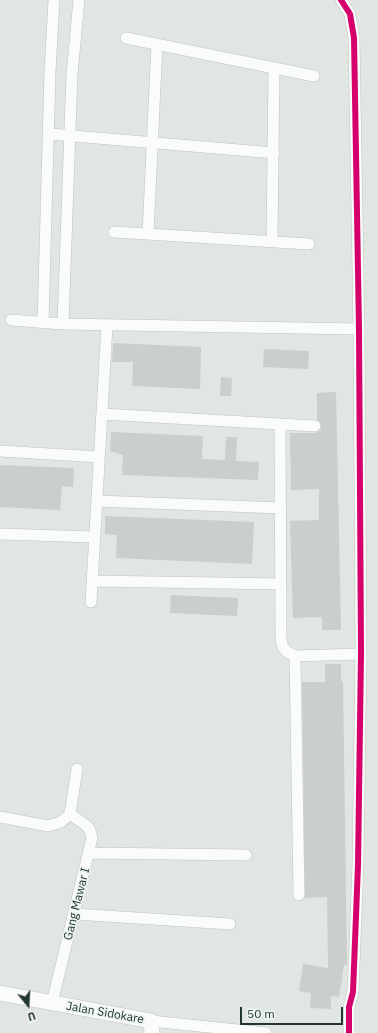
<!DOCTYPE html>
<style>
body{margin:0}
#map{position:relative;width:378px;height:1033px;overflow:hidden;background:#e1e6e3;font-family:"IBM Plex Sans",sans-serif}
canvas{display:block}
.north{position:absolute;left:8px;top:985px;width:40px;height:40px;-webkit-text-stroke:3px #eef5f1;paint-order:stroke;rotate:162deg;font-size:11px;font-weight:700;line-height:16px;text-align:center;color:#22362e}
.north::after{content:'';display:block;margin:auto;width:14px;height:18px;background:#22362e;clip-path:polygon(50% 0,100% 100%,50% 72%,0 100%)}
.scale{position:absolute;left:240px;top:1007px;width:103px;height:18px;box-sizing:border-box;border:2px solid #22362e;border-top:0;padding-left:5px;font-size:12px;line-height:14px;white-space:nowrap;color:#22362e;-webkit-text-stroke:3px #eef5f1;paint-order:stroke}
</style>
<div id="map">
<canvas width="378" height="1033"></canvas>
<div class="north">U</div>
<div class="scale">50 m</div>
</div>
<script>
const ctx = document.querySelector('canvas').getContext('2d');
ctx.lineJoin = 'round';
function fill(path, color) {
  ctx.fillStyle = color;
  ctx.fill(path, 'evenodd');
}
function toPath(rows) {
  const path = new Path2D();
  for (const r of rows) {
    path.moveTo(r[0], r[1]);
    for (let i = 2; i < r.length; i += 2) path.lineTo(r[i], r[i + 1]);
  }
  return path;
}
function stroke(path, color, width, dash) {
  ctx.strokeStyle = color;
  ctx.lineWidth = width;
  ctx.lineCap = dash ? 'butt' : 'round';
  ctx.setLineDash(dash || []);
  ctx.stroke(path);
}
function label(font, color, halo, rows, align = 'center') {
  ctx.font = font + ' "IBM Plex Sans",sans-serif';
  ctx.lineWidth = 3.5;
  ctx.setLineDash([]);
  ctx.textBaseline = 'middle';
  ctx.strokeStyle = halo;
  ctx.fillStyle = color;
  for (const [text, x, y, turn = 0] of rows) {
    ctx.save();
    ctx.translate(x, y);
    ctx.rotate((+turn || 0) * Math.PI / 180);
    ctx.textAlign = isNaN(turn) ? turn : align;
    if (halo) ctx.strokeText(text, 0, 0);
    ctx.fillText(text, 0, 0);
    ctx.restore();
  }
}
const building = toPath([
 [113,343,201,347,200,389,132,386,133,362,112,362],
 [264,349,309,351,308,369,263,367],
 [221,377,232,378,231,396,220,396],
 [336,392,341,630,322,630,322,617,293,618,290,521,319,520,319,489,291,490,290,433,315,433,321,430,321,423,317,420,317,393],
 [111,432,203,436,202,459,225,460,226,437,237,437,236,461,259,462,258,480,122,475,123,455,110,451],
 [0,465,74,468,73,487,62,486,60,510,0,507],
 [105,516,254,522,252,564,116,558,117,535,105,534],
 [171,595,238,598,237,616,170,613],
 [325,664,341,664,341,681,343,681,347,965,344,965,339,997,331,996,331,1009,310,1008,311,993,299,991,303,964,328,968,327,897,305,898,302,682,325,682]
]);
const street = toPath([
 [341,0,350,14,354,38,359,329,361,654,358,865,353,992,349,1007,349,1033],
 [126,38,314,76],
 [50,134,274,153],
 [114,232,309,244],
 [148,234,157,44],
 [272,241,274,68],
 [11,320,63,324,359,329],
 [43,323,50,72,54,0],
 [63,324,72,74,79,0],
 [102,414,315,426],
 [280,424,281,640,283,647,287,652,295,656,361,654],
 [0,451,99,457],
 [97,501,281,508],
 [0,534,95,537],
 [92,581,281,584],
 [91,602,107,325],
 [295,656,299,895],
 [0,817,48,826,61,822,70,814,77,769],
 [89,853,246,855],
 [74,914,230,924],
 [52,1003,92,838,90,830,87,826,70,814],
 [151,1021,266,1033]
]);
const secondary = toPath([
 [0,993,151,1021,152,1033]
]);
const cycleway = toPath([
 [341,0,350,14,354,38,359,329,361,654,358,865,353,992,349,1007,349,1033]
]);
const streetNames = [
 ["Gang Mawar I",77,904,-76],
 ["Jalan Sidokare",105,1013,10]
];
fill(building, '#cacecc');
stroke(street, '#bec3c0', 12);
stroke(secondary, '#bec3c0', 16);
stroke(street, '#fafbfb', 11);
stroke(secondary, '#fafbfb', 15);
stroke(cycleway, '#d6006c', 6);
label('12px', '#22362e', '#eef5f1', streetNames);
</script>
